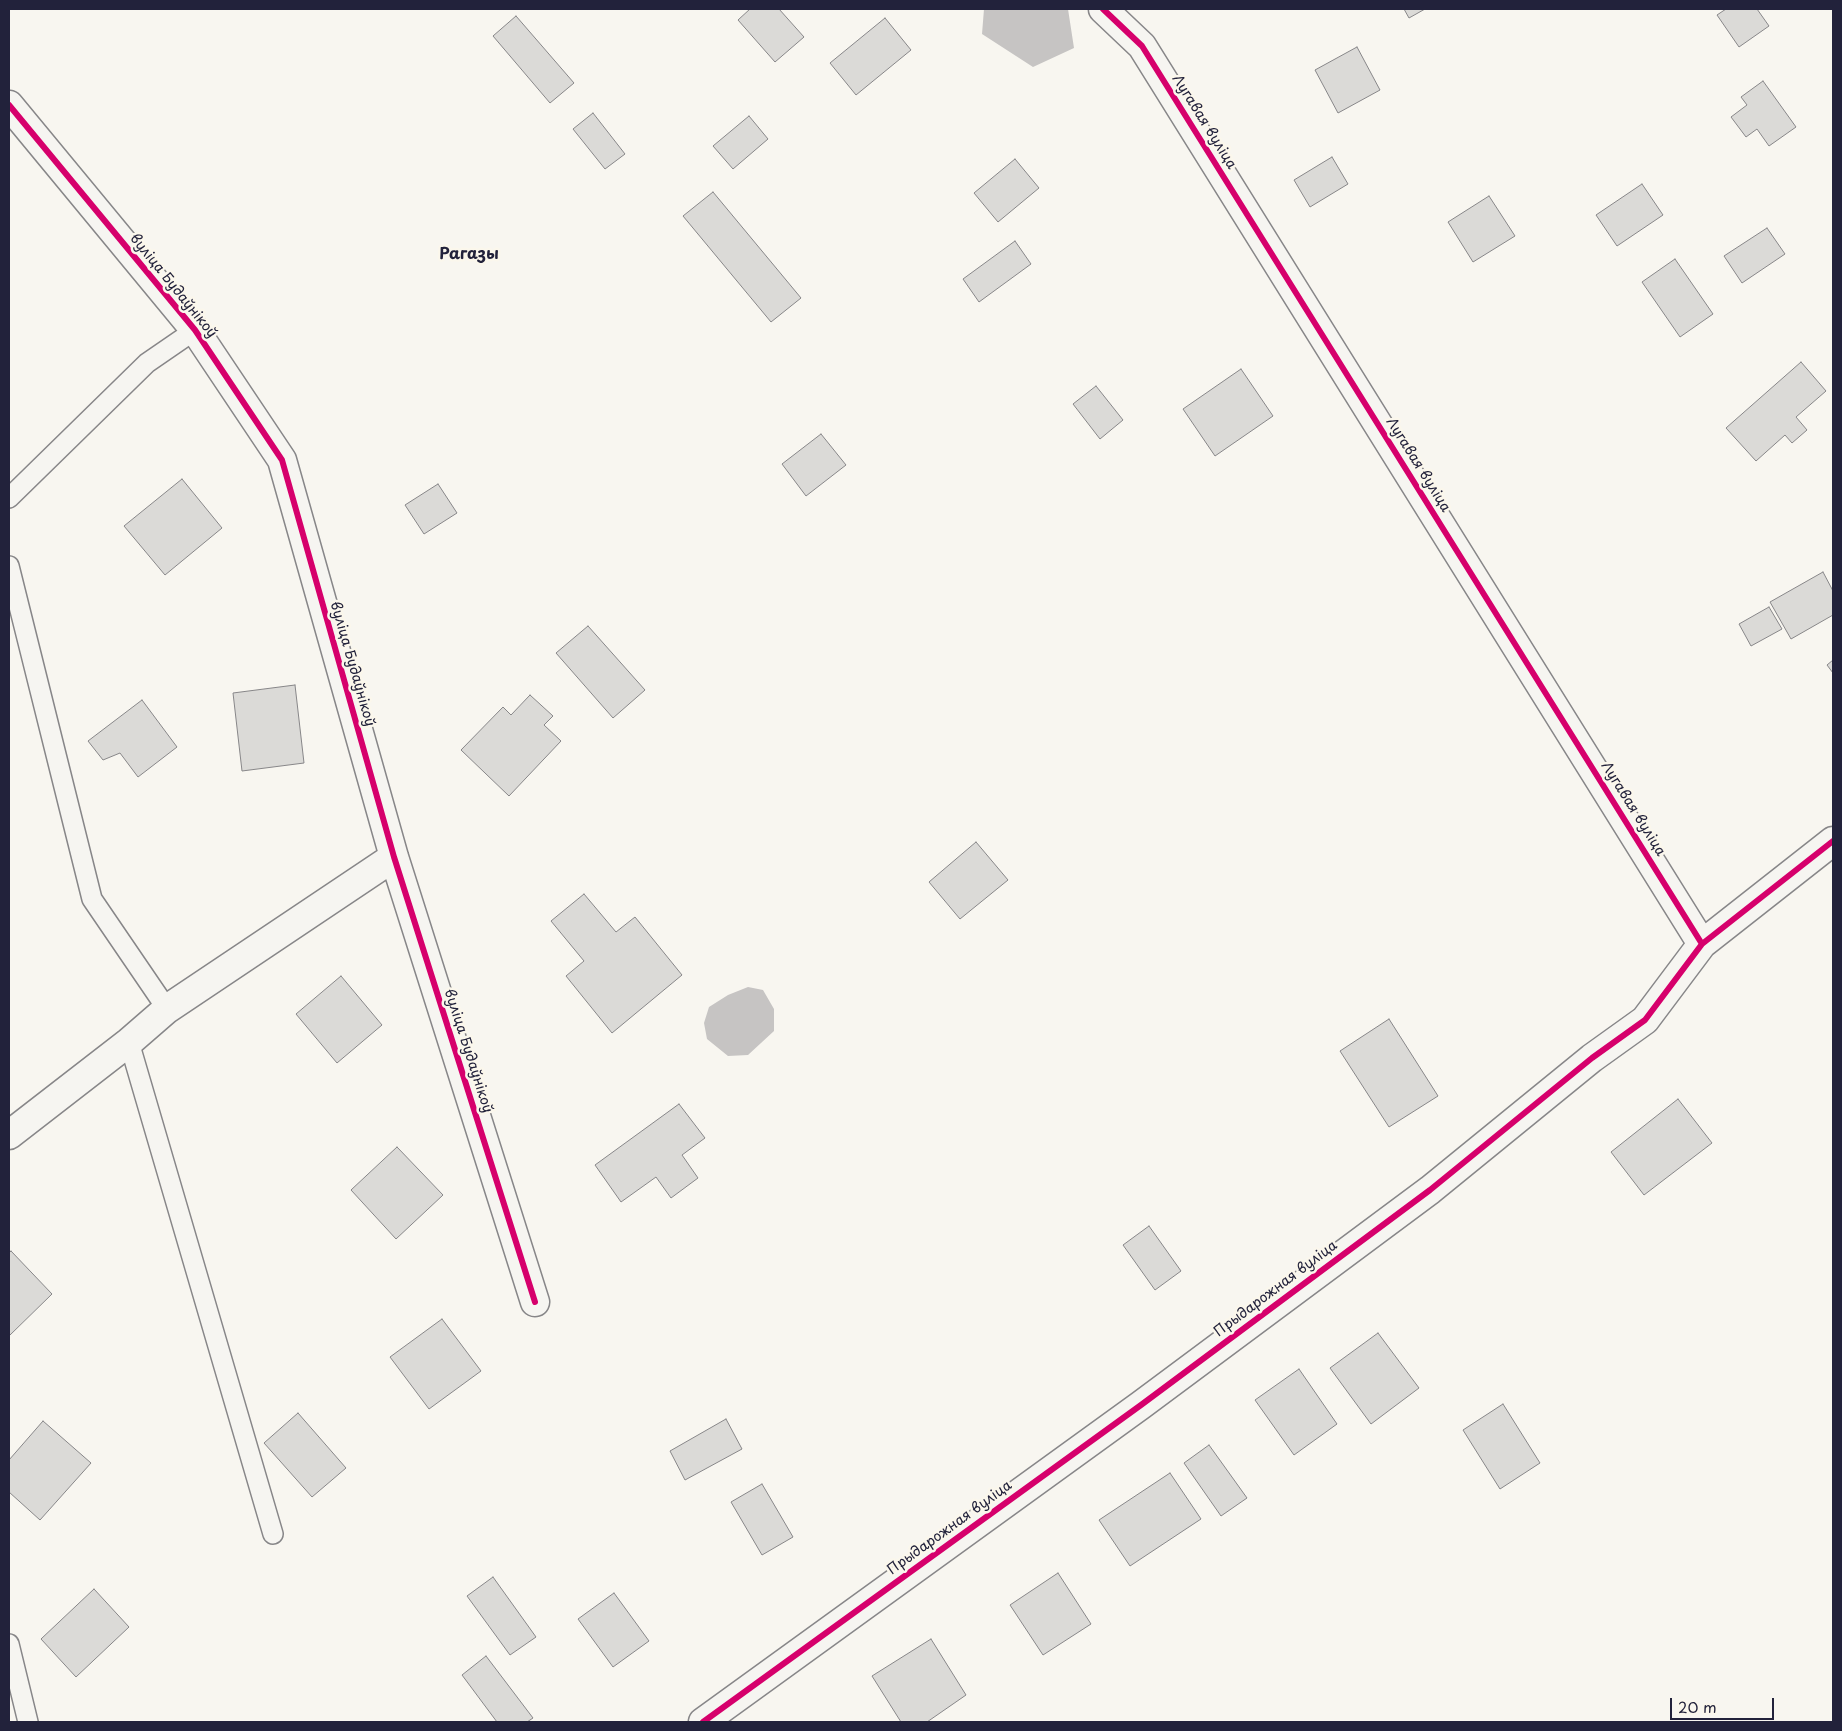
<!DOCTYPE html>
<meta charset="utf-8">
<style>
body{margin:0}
#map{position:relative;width:1842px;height:1731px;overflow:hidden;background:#f8f6f0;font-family:"Playpen Sans",sans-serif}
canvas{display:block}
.frame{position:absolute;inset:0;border:10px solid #22223b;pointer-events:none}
.scale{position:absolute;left:1670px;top:1698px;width:104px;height:22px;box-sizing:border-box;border:2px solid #22223b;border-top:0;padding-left:6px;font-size:15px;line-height:18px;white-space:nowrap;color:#22223b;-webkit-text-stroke:4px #fbf7ec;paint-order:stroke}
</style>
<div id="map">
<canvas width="1842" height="1731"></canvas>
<div class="frame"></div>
<div class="scale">20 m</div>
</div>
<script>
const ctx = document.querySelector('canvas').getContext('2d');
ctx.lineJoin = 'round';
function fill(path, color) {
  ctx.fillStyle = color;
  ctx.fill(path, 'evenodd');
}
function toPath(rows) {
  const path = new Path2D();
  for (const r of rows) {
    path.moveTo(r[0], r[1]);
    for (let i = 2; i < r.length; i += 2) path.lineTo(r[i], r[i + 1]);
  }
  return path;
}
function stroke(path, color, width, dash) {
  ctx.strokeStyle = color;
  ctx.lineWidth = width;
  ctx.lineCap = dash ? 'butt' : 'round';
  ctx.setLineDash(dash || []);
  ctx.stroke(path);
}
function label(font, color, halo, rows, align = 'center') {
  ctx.font = font + ' "Playpen Sans",sans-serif';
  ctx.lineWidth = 5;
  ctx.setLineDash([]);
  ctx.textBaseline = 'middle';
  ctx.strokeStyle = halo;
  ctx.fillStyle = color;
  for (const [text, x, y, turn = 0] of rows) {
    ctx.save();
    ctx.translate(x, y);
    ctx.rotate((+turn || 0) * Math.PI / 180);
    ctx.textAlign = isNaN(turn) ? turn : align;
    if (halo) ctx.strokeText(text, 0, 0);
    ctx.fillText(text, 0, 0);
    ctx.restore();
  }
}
const water = toPath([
 [984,9,1068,9,1074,48,1033,67,982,34],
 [748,987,763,990,774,1009,774,1031,748,1055,728,1056,707,1039,704,1023,709,1007,728,995]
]);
const building = toPath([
 [750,9,779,9,804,37,775,62,738,20,750,9],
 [1404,9,1425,9,1409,18,1404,9],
 [1726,9,1757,9,1769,26,1739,47,1717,15,1726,9],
 [516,16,574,83,550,103,493,36,516,16],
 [885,18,911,50,856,95,830,63,885,18],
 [1357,47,1380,90,1338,113,1315,70,1357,47],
 [1763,81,1796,127,1769,146,1757,129,1746,137,1731,117,1747,105,1741,97,1763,81],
 [593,113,625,154,605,169,573,129,593,113],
 [749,116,768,139,733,169,713,146,749,116],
 [1332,157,1348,184,1310,207,1294,180,1332,157],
 [1015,159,1039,188,998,222,974,193,1015,159],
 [1642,184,1663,215,1617,246,1596,215,1642,184],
 [713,192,801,298,771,322,683,216,713,192],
 [1489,196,1515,236,1473,262,1448,222,1489,196],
 [1767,228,1785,254,1742,283,1724,256,1767,228],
 [1015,241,1031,264,979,302,963,279,1015,241],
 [1675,259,1713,314,1680,337,1642,282,1675,259],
 [1801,362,1826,391,1796,417,1807,430,1792,443,1785,435,1756,461,1726,428,1801,362],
 [1241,369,1273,416,1215,456,1183,409,1241,369],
 [1096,386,1123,420,1100,439,1073,404,1096,386],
 [821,434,846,465,806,496,782,464,821,434],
 [182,479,222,528,165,575,124,526,182,479],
 [438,484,457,513,424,534,405,505,438,484],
 [1823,572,1833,591,1833,615,1791,639,1770,602,1823,572],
 [1769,607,1782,629,1751,646,1739,624,1769,607],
 [588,626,645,690,613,718,556,653,588,626],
 [1833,660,1833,673,1827,665,1833,660],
 [295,685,304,763,242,771,233,693,295,685],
 [530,695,553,716,544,725,561,741,509,796,461,750,503,707,511,715,530,695],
 [142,700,177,747,138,777,120,753,103,760,88,741,142,700],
 [976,842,1008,880,960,919,929,882,976,842],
 [584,894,616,932,635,917,682,975,612,1033,566,976,584,961,551,921,584,894],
 [341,976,382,1025,337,1063,296,1014,341,976],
 [1389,1019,1438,1096,1389,1127,1340,1051,1389,1019],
 [1678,1099,1712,1143,1644,1195,1611,1152,1678,1099],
 [679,1104,705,1138,682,1155,698,1178,671,1198,656,1177,621,1202,595,1165,679,1104],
 [397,1147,443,1195,396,1239,351,1190,397,1147],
 [1149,1226,1181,1271,1155,1290,1123,1245,1149,1226],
 [11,1251,52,1294,9,1336,9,1253,11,1251],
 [442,1319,481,1371,429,1409,390,1357,442,1319],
 [1378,1333,1419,1388,1371,1424,1330,1368,1378,1333],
 [1299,1369,1337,1424,1294,1455,1255,1400,1299,1369],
 [1503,1404,1540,1463,1500,1489,1463,1430,1503,1404],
 [298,1413,346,1468,312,1497,264,1443,298,1413],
 [726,1419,742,1449,685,1480,670,1451,726,1419],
 [43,1421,91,1463,40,1520,9,1492,9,1460,43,1421],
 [1209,1445,1247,1498,1221,1516,1184,1463,1209,1445],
 [1170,1473,1201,1519,1130,1566,1099,1520,1170,1473],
 [762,1484,793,1537,762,1555,731,1502,762,1484],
 [1058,1573,1091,1624,1043,1655,1010,1605,1058,1573],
 [493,1577,536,1637,510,1655,467,1596,493,1577],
 [94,1589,129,1627,76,1677,41,1639,94,1589],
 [614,1593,649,1641,613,1667,578,1619,614,1593],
 [931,1639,966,1695,927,1722,901,1722,872,1676,931,1639],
 [486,1656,533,1718,527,1722,497,1722,462,1675,486,1656]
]);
const service = toPath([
 [9,498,147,363,195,330],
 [9,566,92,899,167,1009],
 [129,1042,273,1534],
 [9,1644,28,1722]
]);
const minor = toPath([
 [1103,9,1142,46,1702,944],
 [9,105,195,330,282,460,394,857,535,1302],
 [9,1135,129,1042,167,1009,394,857],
 [703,1722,1141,1405,1430,1190,1592,1058,1645,1020,1702,944,1833,841]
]);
const cycleway = toPath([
 [1103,9,1142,46,1702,944],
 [9,105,195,330,282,460,394,857,535,1302],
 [703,1722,1141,1405,1430,1190,1592,1058,1645,1020,1702,944,1833,841]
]);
const streetNames = [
 ["Лугавая вуліца",1204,122,58],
 ["вуліца Будаўнікоў",173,286,51],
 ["Лугавая вуліца",1418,465,58],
 ["вуліца Будаўнікоў",352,664,74],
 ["Лугавая вуліца",1633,809,58],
 ["вуліца Будаўнікоў",468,1051,72],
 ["Прыдарожная вуліца",1276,1289,-37],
 ["Прыдарожная вуліца",950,1528,-36]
];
const quarterNames = [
 ["Рагазы",469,255]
];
fill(water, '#c6c4c3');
fill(building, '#dbdad7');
stroke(building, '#878688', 1);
stroke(service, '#878688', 22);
stroke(minor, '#878688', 31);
stroke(service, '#f6f5f1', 19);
stroke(minor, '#f6f5f1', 28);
stroke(cycleway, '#d6006c', 6);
label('14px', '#22223b', '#fbf7ec', streetNames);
label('bold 16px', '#22223b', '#fbf7ec', quarterNames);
</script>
